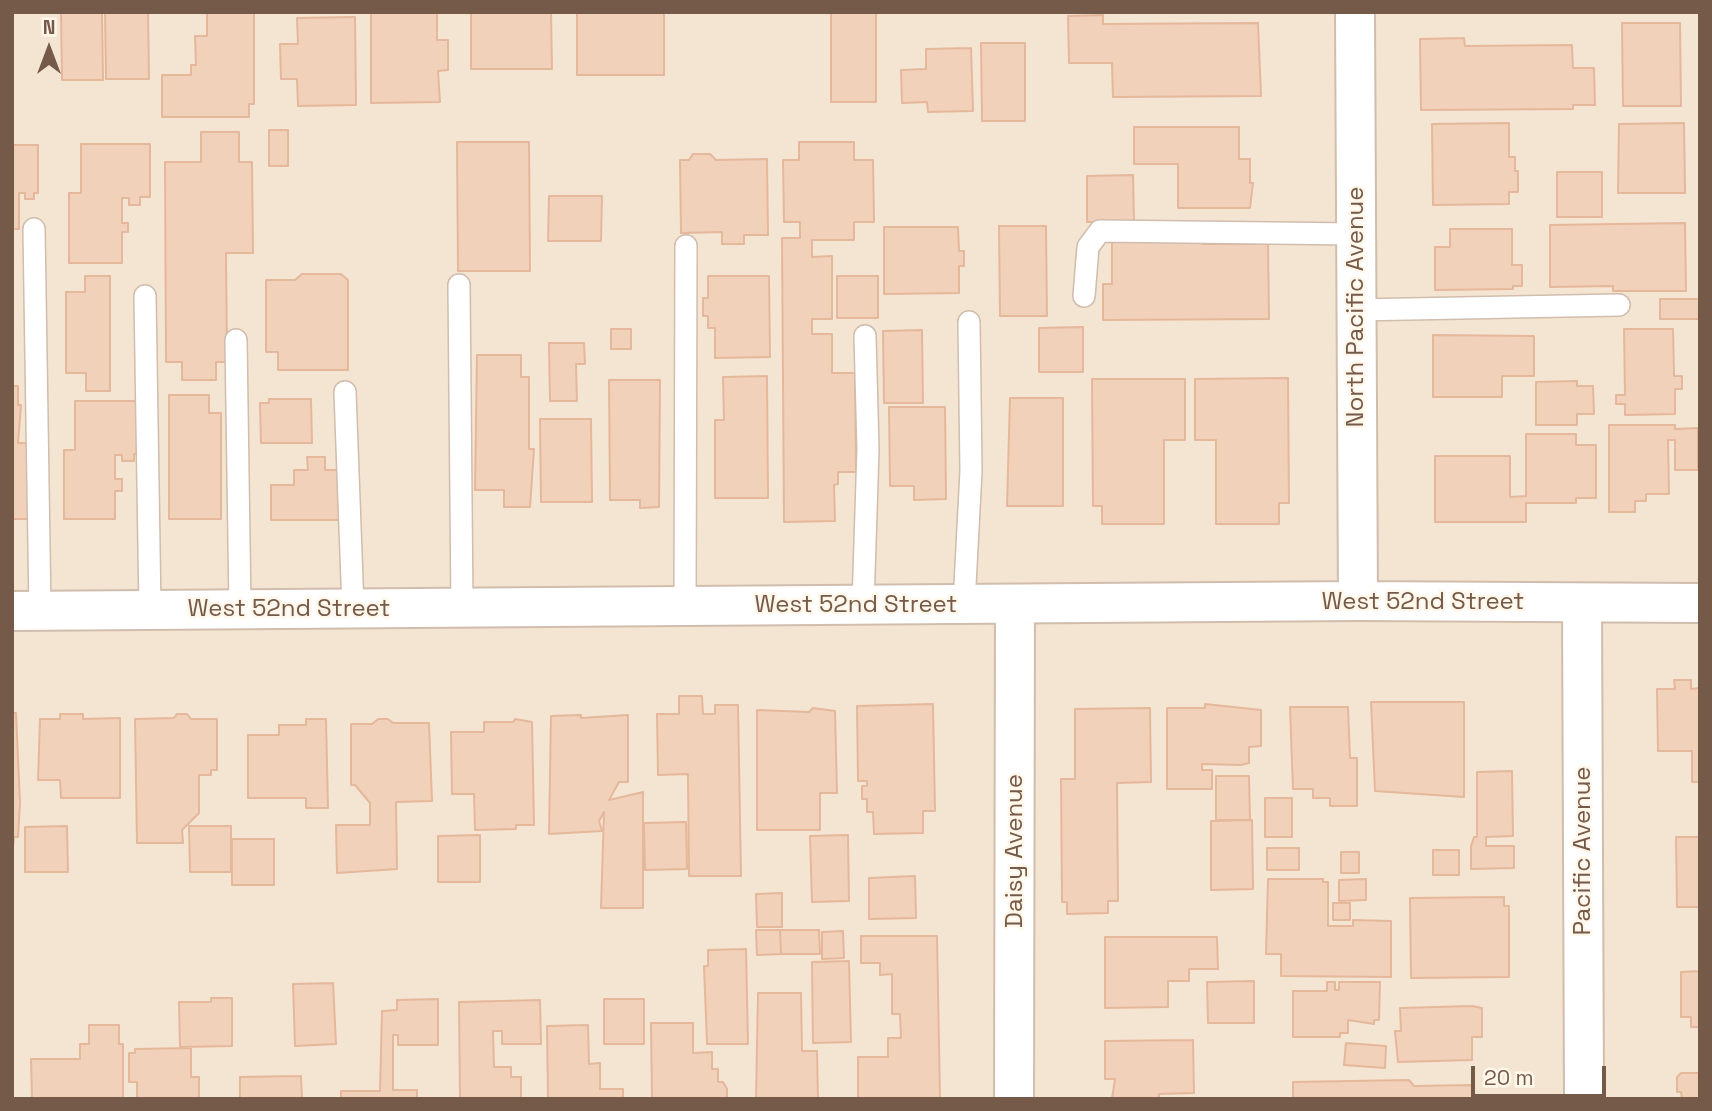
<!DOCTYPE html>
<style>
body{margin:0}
#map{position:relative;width:1712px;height:1111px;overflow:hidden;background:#fcf3e4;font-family:"Space Grotesk",sans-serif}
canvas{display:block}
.frame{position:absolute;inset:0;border:14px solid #755949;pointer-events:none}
.north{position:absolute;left:14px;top:14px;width:70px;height:70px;-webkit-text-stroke:5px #fff7ea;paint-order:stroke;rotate:0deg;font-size:19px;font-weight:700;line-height:28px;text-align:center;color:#755949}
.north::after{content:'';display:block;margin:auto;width:24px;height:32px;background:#755949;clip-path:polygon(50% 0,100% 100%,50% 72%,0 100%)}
.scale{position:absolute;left:1471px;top:1066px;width:135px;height:32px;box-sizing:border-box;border:4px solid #755949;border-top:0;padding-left:9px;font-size:21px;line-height:24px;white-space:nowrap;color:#755949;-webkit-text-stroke:5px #fff7ea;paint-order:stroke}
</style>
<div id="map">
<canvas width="1712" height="1111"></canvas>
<div class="frame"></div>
<div class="north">N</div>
<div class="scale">20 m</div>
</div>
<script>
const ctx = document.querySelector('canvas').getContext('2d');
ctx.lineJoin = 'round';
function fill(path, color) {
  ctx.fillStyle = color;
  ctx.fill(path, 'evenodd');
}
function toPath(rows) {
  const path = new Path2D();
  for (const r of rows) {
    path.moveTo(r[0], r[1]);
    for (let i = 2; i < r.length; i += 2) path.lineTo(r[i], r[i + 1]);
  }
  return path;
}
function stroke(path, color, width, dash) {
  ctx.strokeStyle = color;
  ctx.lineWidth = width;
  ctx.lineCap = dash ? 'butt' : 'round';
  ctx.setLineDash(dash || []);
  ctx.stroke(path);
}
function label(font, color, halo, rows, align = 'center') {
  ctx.font = font + ' "Space Grotesk",sans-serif';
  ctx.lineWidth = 5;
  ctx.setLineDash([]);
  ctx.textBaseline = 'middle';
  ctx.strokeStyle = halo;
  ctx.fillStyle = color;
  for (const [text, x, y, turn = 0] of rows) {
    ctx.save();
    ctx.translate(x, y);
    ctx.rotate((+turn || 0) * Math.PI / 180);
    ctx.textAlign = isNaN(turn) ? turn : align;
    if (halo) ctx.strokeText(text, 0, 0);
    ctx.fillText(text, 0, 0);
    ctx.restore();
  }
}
const residential = toPath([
 [12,12,1700,12,1700,1099,12,1099]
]);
const building = toPath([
 [61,12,102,12,103,80,62,80,61,12],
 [105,12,148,12,149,79,106,79,105,12],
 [207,12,254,12,254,104,249,104,249,117,162,117,162,75,191,75,191,65,196,65,195,36,207,36,207,12],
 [371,12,437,12,437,40,448,40,448,70,438,71,440,102,371,103,371,12],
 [471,12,551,12,552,69,471,69,471,12],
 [577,12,664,12,664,75,577,75,577,12],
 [831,12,876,12,876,102,831,102,831,12],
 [1103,15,1103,24,1258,23,1261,96,1113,97,1112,63,1069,63,1068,16,1103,15],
 [355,17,356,105,298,106,297,79,281,79,280,44,298,44,297,18,355,17],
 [1622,23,1680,23,1681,106,1623,106,1622,23],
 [1464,38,1465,46,1572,45,1573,68,1594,68,1595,105,1573,105,1573,109,1421,110,1420,39,1464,38],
 [981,43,1025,43,1025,121,982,121,981,43],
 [971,48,973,111,928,112,927,102,902,103,901,70,926,69,926,49,971,48],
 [1509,123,1509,157,1515,157,1515,171,1518,171,1518,192,1509,192,1509,204,1433,205,1432,124,1509,123],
 [1684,123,1685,193,1618,193,1619,124,1684,123],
 [1134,127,1239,127,1239,159,1250,159,1250,183,1253,183,1250,208,1178,208,1178,164,1134,164,1134,127],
 [269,130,288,130,288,166,269,166,269,130],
 [201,132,239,132,239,162,252,162,253,253,226,253,227,362,216,362,216,380,182,380,182,362,166,362,165,162,201,162,201,132],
 [457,142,529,142,530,271,458,271,457,142],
 [799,142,854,142,854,160,873,160,874,222,854,222,854,240,812,240,812,257,832,256,832,319,812,319,812,334,832,334,832,373,855,373,856,472,838,472,838,484,834,485,835,521,784,522,782,238,800,238,800,222,784,222,783,160,799,160,799,142],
 [81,144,150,144,150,197,140,197,140,205,129,205,129,198,122,198,122,223,128,223,128,232,122,232,122,263,69,263,69,193,81,193,81,144],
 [12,145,38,145,38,193,34,193,34,199,25,199,25,193,19,193,19,229,12,229,12,145],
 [693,154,710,154,716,160,767,159,768,235,744,235,744,244,722,244,722,232,681,233,680,160,689,160,693,154],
 [1557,172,1602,172,1602,217,1557,217,1557,172],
 [1133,175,1134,222,1087,222,1087,176,1133,175],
 [549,196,602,196,601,241,548,241,549,196],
 [1685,223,1686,291,1613,291,1613,286,1550,287,1550,225,1685,223],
 [999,226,1046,226,1047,316,1000,316,999,226],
 [884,227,958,227,959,251,964,251,964,266,959,266,959,293,884,294,884,227],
 [1450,229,1512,229,1512,265,1522,265,1522,286,1513,286,1513,289,1435,290,1435,247,1450,247,1450,229],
 [1202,240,1202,244,1268,244,1269,319,1103,320,1103,284,1112,284,1112,241,1202,240],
 [302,274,341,274,348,280,348,370,278,370,278,352,266,352,266,280,295,280,302,274],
 [85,276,110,276,110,391,86,391,86,373,66,373,66,292,85,292,85,276],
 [708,276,769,276,770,357,715,358,715,328,708,328,708,316,703,316,703,298,708,298,708,276],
 [837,276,878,276,878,318,837,318,837,276],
 [1660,299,1700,299,1700,319,1660,319,1660,299],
 [1083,327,1083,372,1039,372,1039,328,1083,327],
 [611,329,631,329,631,349,611,349,611,329],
 [1624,329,1673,329,1674,376,1682,376,1682,389,1675,389,1675,414,1625,415,1625,404,1616,404,1616,395,1625,395,1624,329],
 [922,330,923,403,884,403,883,331,922,330],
 [1433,335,1534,336,1534,376,1502,376,1502,397,1433,397,1433,335],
 [549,343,584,343,585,364,576,364,577,401,550,401,549,343],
 [477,355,521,355,521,377,529,377,529,449,534,449,530,507,504,507,504,490,475,490,477,355],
 [767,376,768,498,715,498,715,420,724,420,723,377,767,376],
 [1288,378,1289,503,1279,503,1279,524,1216,524,1216,440,1195,440,1195,379,1288,378],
 [1092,379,1185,379,1185,440,1164,440,1164,524,1102,524,1102,506,1093,506,1092,379],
 [609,380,660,380,659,507,640,508,640,500,610,500,609,380],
 [1577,381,1577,386,1593,386,1594,414,1577,414,1577,425,1536,425,1536,382,1577,381],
 [12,386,18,386,18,405,21,405,18,443,29,443,29,519,12,519,12,386],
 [169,395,209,395,209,413,221,413,221,519,169,519,169,395],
 [1010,398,1063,398,1063,506,1007,506,1010,398],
 [269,399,311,399,312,443,261,443,260,403,269,403,269,399],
 [75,401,144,401,144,454,134,454,134,461,122,461,122,455,115,455,115,479,122,479,122,491,115,491,115,519,64,519,64,450,75,450,75,401],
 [889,407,945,407,946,499,914,500,914,486,890,486,889,407],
 [540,419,591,419,592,502,541,502,540,419],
 [1609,425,1675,425,1675,429,1698,428,1698,470,1675,470,1675,440,1668,440,1669,494,1646,494,1646,501,1635,501,1635,512,1609,512,1609,425],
 [1526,434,1576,434,1576,445,1596,445,1596,498,1576,498,1576,503,1526,503,1526,522,1435,522,1435,456,1510,456,1510,497,1526,496,1526,434],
 [307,457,325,457,325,470,340,470,340,520,271,520,271,485,294,485,294,470,308,470,307,457],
 [1674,680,1691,680,1691,689,1700,688,1700,782,1692,782,1692,751,1658,751,1657,689,1675,689,1674,680],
 [679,696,702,696,703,714,715,714,715,705,738,705,741,876,689,876,688,774,658,775,657,714,679,714,679,696],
 [1371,702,1464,702,1464,797,1375,791,1371,702],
 [933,704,935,811,923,811,923,833,874,834,873,812,867,812,867,799,862,799,862,786,867,786,867,781,858,781,857,706,933,704],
 [1205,704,1261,710,1261,746,1249,747,1249,763,1241,765,1202,764,1202,770,1212,770,1212,789,1167,789,1167,708,1205,708,1205,704],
 [1290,707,1348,707,1350,758,1357,758,1357,806,1330,806,1330,798,1313,798,1313,789,1293,789,1290,707],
 [813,708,835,711,837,793,820,793,820,830,757,830,757,710,809,712,813,708],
 [1150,708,1151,782,1117,783,1118,901,1108,901,1108,913,1067,914,1067,902,1062,902,1061,779,1075,779,1075,709,1150,708],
 [12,713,16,713,20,803,18,837,14,837,12,857,12,713],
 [60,714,83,714,83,719,120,718,120,798,61,798,60,780,38,780,40,719,60,719,60,714],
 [177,714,187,714,191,719,217,719,217,770,211,770,211,775,199,775,199,813,182,830,183,843,137,843,135,719,174,718,177,714],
 [581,715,581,718,628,715,628,782,619,782,609,800,643,792,643,908,601,908,604,812,599,821,602,831,549,834,551,716,581,715],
 [306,719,326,719,328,808,306,808,306,798,248,798,248,735,279,735,279,725,306,725,306,719],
 [378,719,388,719,393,723,429,723,432,801,396,802,397,869,337,873,336,825,370,825,370,803,355,785,351,785,351,724,372,724,378,719],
 [515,719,532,722,534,825,516,825,516,829,475,830,474,794,452,794,451,732,484,732,484,722,513,722,515,719],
 [1512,771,1513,836,1486,837,1486,846,1514,846,1514,868,1471,869,1471,846,1474,837,1477,837,1477,772,1512,771],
 [1216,776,1249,776,1250,820,1216,820,1216,776],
 [1265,798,1292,798,1292,837,1265,837,1265,798],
 [1252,820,1253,889,1211,890,1211,821,1252,820],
 [686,822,687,869,645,870,644,823,686,822],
 [67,826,68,872,25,872,25,827,67,826],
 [189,826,231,826,231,872,190,872,189,826],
 [480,835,480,882,438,882,438,836,480,835],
 [848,835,849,901,812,902,810,836,848,835],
 [1676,837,1700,837,1700,907,1677,907,1676,837],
 [232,839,274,839,274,885,232,885,232,839],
 [1267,848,1299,848,1299,870,1267,870,1267,848],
 [1433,850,1459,850,1459,875,1433,875,1433,850],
 [1341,852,1359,852,1359,873,1341,873,1341,852],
 [915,876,916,918,869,919,869,878,915,876],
 [1268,879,1323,879,1323,882,1328,882,1328,926,1353,926,1353,920,1391,921,1391,977,1281,976,1281,954,1266,954,1268,879],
 [1366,879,1366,900,1339,901,1339,880,1366,879],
 [782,893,782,927,757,927,756,894,782,893],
 [1504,897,1504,906,1509,906,1509,977,1411,978,1410,898,1504,897],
 [1333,903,1350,903,1350,920,1333,920,1333,903],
 [756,930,780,930,781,954,757,955,756,930],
 [780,930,819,930,820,954,781,954,780,930],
 [843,931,844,958,822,959,822,932,843,931],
 [861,936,937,936,940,1099,858,1099,858,1057,888,1057,888,1038,901,1038,900,1014,892,1014,892,974,880,975,880,963,861,963,861,936],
 [1105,937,1217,937,1218,969,1189,969,1189,981,1168,981,1168,1007,1105,1008,1105,937],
 [746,949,748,1044,707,1044,704,966,708,966,708,950,746,949],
 [849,961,851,1042,813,1043,812,962,849,961],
 [1700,967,1700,1027,1691,1027,1691,1017,1681,1017,1681,972,1700,971,1700,967],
 [1254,981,1254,1023,1208,1023,1207,982,1254,981],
 [1327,982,1335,982,1335,990,1339,990,1339,982,1380,982,1379,1020,1374,1020,1374,1024,1348,1020,1348,1033,1340,1033,1340,1037,1293,1037,1293,991,1327,991,1327,982],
 [333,983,336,1044,295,1046,293,984,333,983],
 [758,993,801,993,802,1051,817,1051,818,1099,756,1099,758,993],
 [211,998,232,998,232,1046,180,1047,179,1002,211,1002,211,998],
 [438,999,438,1045,398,1045,398,1035,393,1035,393,1090,417,1090,417,1099,341,1099,341,1091,380,1091,382,1011,397,1010,397,1000,438,999],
 [604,999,644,999,644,1044,604,1044,604,999],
 [540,1000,541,1044,502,1044,502,1031,493,1031,494,1067,511,1067,511,1077,521,1077,521,1099,460,1099,459,1002,540,1000],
 [1472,1006,1482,1008,1482,1037,1472,1037,1472,1060,1398,1062,1395,1031,1401,1031,1400,1008,1472,1006],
 [651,1023,693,1023,693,1053,712,1052,712,1069,718,1069,718,1082,723,1082,727,1089,727,1099,652,1099,651,1023],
 [89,1025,119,1025,119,1044,123,1044,123,1099,32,1099,31,1059,80,1059,80,1044,89,1044,89,1025],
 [588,1025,589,1064,600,1063,600,1089,623,1089,623,1099,548,1099,547,1026,588,1025],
 [1193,1040,1194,1093,1159,1094,1159,1099,1112,1099,1115,1079,1105,1079,1105,1041,1193,1040],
 [1346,1043,1386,1046,1385,1068,1344,1065,1346,1043],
 [191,1048,191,1077,199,1077,199,1099,137,1099,137,1082,129,1082,129,1053,135,1053,135,1049,191,1048],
 [1681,1073,1700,1073,1700,1099,1682,1099,1681,1092,1677,1092,1677,1077,1681,1073],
 [301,1076,302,1099,240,1099,240,1077,301,1076],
 [1409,1080,1414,1086,1472,1085,1473,1098,1482,1099,1293,1099,1293,1082,1409,1080]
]);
const lane = toPath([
 [34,229,40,611],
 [459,285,462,608],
 [145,296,150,610],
 [1084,296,1088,247,1100,231,1356,234],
 [1356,310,1619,305],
 [236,340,240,609],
 [345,392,353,608],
 [964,604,971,471,969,322],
 [863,605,868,449,865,336],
 [685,606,686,246]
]);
const street = toPath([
 [1355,12,1358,601],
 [1582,603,1584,1099],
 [12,611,1358,601,1700,603],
 [1014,1099,1015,604]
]);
const streetNames = [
 ["North Pacific Avenue",1356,307,-90],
 ["West 52nd Street",1423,602],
 ["West 52nd Street",856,605],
 ["West 52nd Street",289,609],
 ["Daisy Avenue",1015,851,-90],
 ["Pacific Avenue",1583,851,-90]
];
fill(residential, '#f4e5d2');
fill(building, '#f2d1bb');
stroke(building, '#e5b79b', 2);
stroke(lane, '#d0bdad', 24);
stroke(street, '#d0bdad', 42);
stroke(lane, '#fff', 21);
stroke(street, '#fff', 38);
label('24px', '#755949', '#fff7ea', streetNames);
</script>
